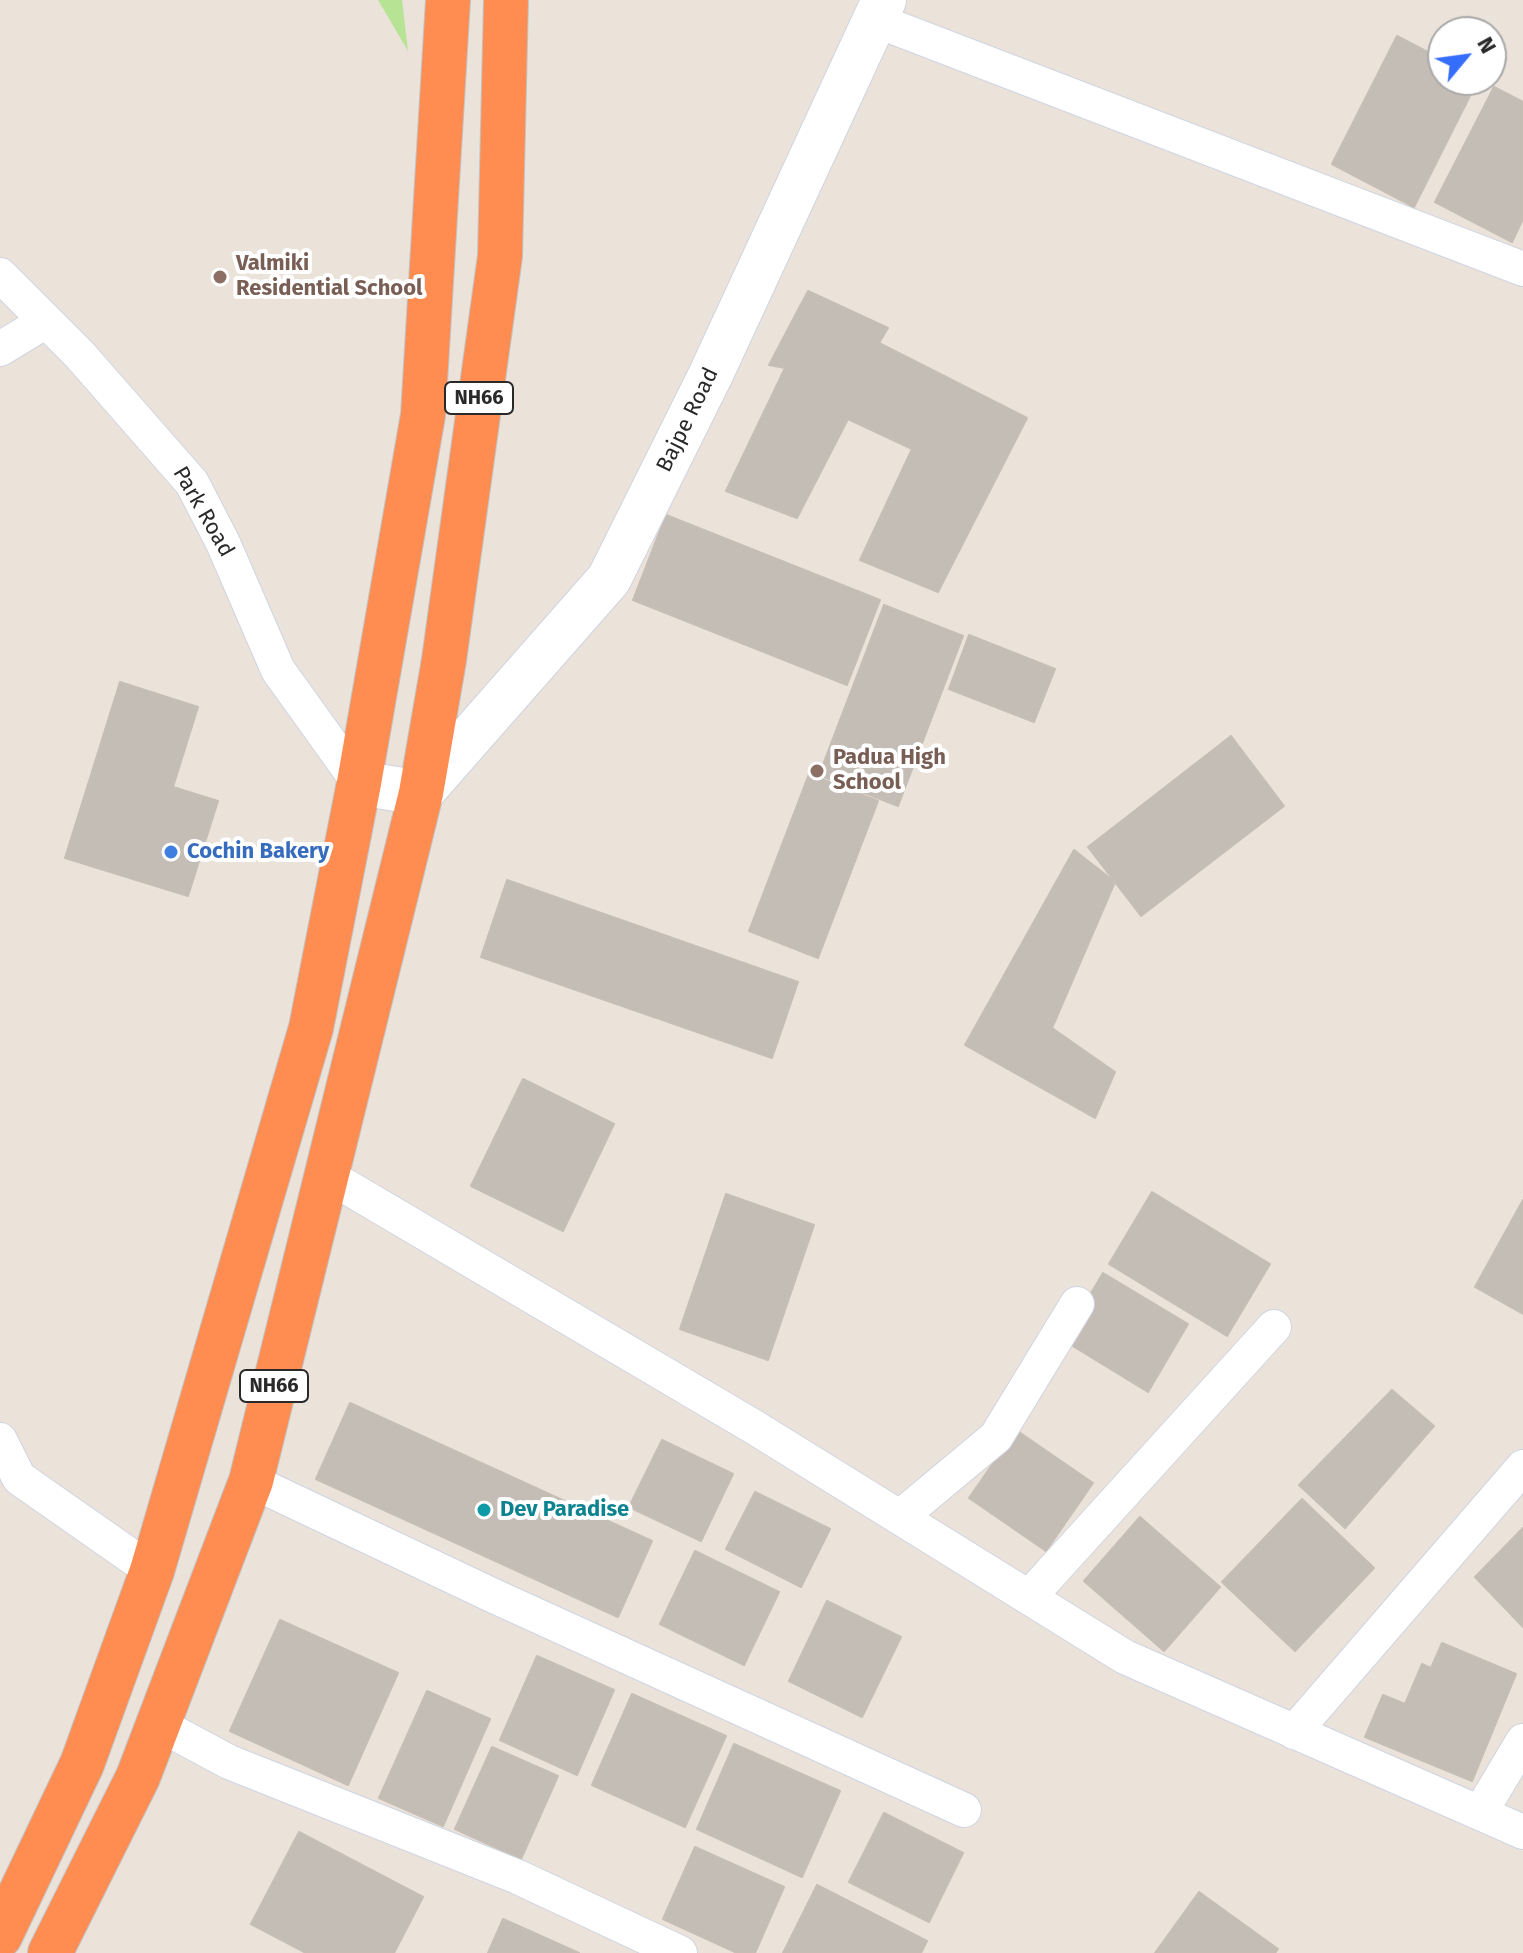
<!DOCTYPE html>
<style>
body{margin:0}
#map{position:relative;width:1523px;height:1953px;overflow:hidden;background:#ebe2da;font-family:"Fira Sans",sans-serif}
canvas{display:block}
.north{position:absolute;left:1427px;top:16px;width:80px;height:80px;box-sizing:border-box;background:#fff;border:2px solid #a9a9a9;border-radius:50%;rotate:61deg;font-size:22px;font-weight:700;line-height:32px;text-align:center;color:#292929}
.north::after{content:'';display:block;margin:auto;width:28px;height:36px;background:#356efd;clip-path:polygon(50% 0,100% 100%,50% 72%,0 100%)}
</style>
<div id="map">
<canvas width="1523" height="1953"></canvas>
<div class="north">N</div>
</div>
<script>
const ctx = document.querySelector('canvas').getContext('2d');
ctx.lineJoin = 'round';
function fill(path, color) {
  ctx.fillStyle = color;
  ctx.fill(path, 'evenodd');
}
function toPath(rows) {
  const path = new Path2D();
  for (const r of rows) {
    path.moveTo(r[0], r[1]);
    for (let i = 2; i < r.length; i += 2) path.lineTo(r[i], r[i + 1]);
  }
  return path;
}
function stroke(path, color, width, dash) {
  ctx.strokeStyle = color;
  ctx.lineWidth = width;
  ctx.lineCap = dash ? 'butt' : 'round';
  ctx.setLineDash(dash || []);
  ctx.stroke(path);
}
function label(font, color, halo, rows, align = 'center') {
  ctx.font = font + ' "Fira Sans",sans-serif';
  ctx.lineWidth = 8;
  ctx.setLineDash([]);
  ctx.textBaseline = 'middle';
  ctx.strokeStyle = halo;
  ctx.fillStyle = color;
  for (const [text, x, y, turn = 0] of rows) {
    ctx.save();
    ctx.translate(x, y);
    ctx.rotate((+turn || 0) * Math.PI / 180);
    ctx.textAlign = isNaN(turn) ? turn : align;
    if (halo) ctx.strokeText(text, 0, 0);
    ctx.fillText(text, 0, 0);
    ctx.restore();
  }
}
const green = toPath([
 [378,0,402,0,408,51]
]);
const building = toPath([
 [1397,36,1443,60,1443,80,1478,80,1414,207,1332,164,1397,36],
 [1494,87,1523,102,1523,219,1512,242,1435,202,1494,87],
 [808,291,888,328,879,343,1027,418,938,592,860,560,912,449,848,419,797,518,726,491,785,368,769,365,808,291],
 [666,515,880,600,847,685,633,600,666,515],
 [884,605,963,636,898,806,819,775,884,605],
 [969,635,1055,669,1034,722,949,689,969,635],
 [120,682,198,707,173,787,218,801,188,896,65,858,120,682],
 [1231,736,1284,806,1141,916,1088,847,1231,736],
 [809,774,878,801,818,958,749,931,809,774],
 [1074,850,1115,882,1052,1028,1115,1072,1095,1118,965,1045,1074,850],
 [507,880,798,982,772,1058,481,957,507,880],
 [523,1079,614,1124,563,1231,471,1186,523,1079],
 [1152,1192,1270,1264,1227,1336,1109,1264,1152,1192],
 [726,1194,814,1225,768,1360,680,1329,726,1194],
 [1523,1200,1523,1314,1475,1287,1523,1200],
 [1103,1273,1188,1324,1148,1392,1063,1340,1103,1273],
 [1392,1390,1434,1426,1345,1528,1299,1485,1392,1390],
 [350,1403,652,1541,618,1617,316,1479,350,1403],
 [1016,1430,1093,1483,1046,1551,969,1498,1016,1430],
 [662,1440,733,1474,701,1541,629,1507,662,1440],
 [755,1492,830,1529,801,1587,726,1549,755,1492],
 [1302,1499,1374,1568,1295,1651,1222,1582,1302,1499],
 [1140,1517,1220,1587,1164,1651,1084,1581,1140,1517],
 [1523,1528,1523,1627,1475,1577,1523,1528],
 [695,1551,779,1592,744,1665,660,1624,695,1551],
 [827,1601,901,1637,862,1717,789,1681,827,1601],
 [280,1620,398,1673,348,1785,230,1731,280,1620],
 [1442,1643,1516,1674,1472,1781,1365,1737,1383,1695,1405,1704,1422,1664,1431,1668,1442,1643],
 [537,1656,614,1690,577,1775,500,1740,537,1656],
 [427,1691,490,1719,443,1826,379,1798,427,1691],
 [632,1694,726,1736,685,1827,592,1785,632,1694],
 [734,1744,840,1791,802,1877,697,1829,734,1744],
 [492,1747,558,1776,521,1859,455,1829,492,1747],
 [884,1813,963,1853,929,1922,849,1882,884,1813],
 [299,1832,423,1897,394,1953,306,1953,251,1924,299,1832],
 [695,1847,784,1887,755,1953,737,1953,663,1919,695,1847],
 [817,1885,927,1941,921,1953,783,1953,817,1885],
 [1199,1892,1278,1949,1275,1953,1155,1953,1199,1892],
 [503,1919,579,1953,488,1953,503,1919]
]);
const street = toPath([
 [875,20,1523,269],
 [0,275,80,355,192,483,223,543,278,670,359,783],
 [0,349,46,321],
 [325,1174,754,1427,1125,1657,1523,1832],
 [0,1440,19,1478,152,1571],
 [251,1481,496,1597,964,1810],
 [900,1517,996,1437,1077,1304],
 [1029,1597,1274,1327],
 [160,1725,229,1762,518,1877,680,1953],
 [1294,1732,1523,1467],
 [1480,1813,1523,1741]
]);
const secondary = toPath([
 [359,783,421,793,609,579,711,374,884,0]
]);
const highway = toPath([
 [0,1936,82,1764,152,1571,311,1028,359,783,423,415,448,0],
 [50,1953,138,1777,251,1481,421,793,444,660,500,256,506,0]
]);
const markers = [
 [220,277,8,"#8d6e63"],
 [817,771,8,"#8d6e63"],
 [171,852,8,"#3f7fe0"],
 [484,1510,8,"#0f9aa8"]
];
const shields = [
 [479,398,68],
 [274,1386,68]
];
const shieldNames = [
 ["NH66",479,398],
 ["NH66",274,1386]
];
const educationNames = [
 ["Valmiki",236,264],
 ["Residential School",236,289],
 ["Padua High",833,758],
 ["School",833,783]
];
const streetNames = [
 ["Bajpe Road",688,420,-64],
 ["Park Road",203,512,60]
];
const shopNames = [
 ["Cochin Bakery",187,852]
];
const cultureNames = [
 ["Dev Paradise",500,1510]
];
fill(green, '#b7e395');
fill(building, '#c4bdb6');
stroke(building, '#c6beb4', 2);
stroke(street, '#cfd4e2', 36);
stroke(secondary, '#cfd4e2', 46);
stroke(highway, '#c3c3c3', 46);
stroke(street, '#fff', 34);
stroke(secondary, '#fff', 44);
stroke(highway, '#ff8c51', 44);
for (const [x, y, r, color] of markers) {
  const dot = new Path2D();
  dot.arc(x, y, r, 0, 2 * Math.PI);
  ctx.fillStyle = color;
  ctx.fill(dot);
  stroke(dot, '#fff', 3);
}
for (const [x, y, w] of shields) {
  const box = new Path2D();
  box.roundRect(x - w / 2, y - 16, w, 32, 6);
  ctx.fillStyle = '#fff';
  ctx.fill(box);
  stroke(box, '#292929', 2);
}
label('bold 20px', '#292929', null, shieldNames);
label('bold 22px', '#785e54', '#fff', educationNames, 'left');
label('22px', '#292929', '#fff', streetNames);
label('bold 22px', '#366cbe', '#fff', shopNames, 'left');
label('bold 22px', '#0d838f', '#fff', cultureNames, 'left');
</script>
